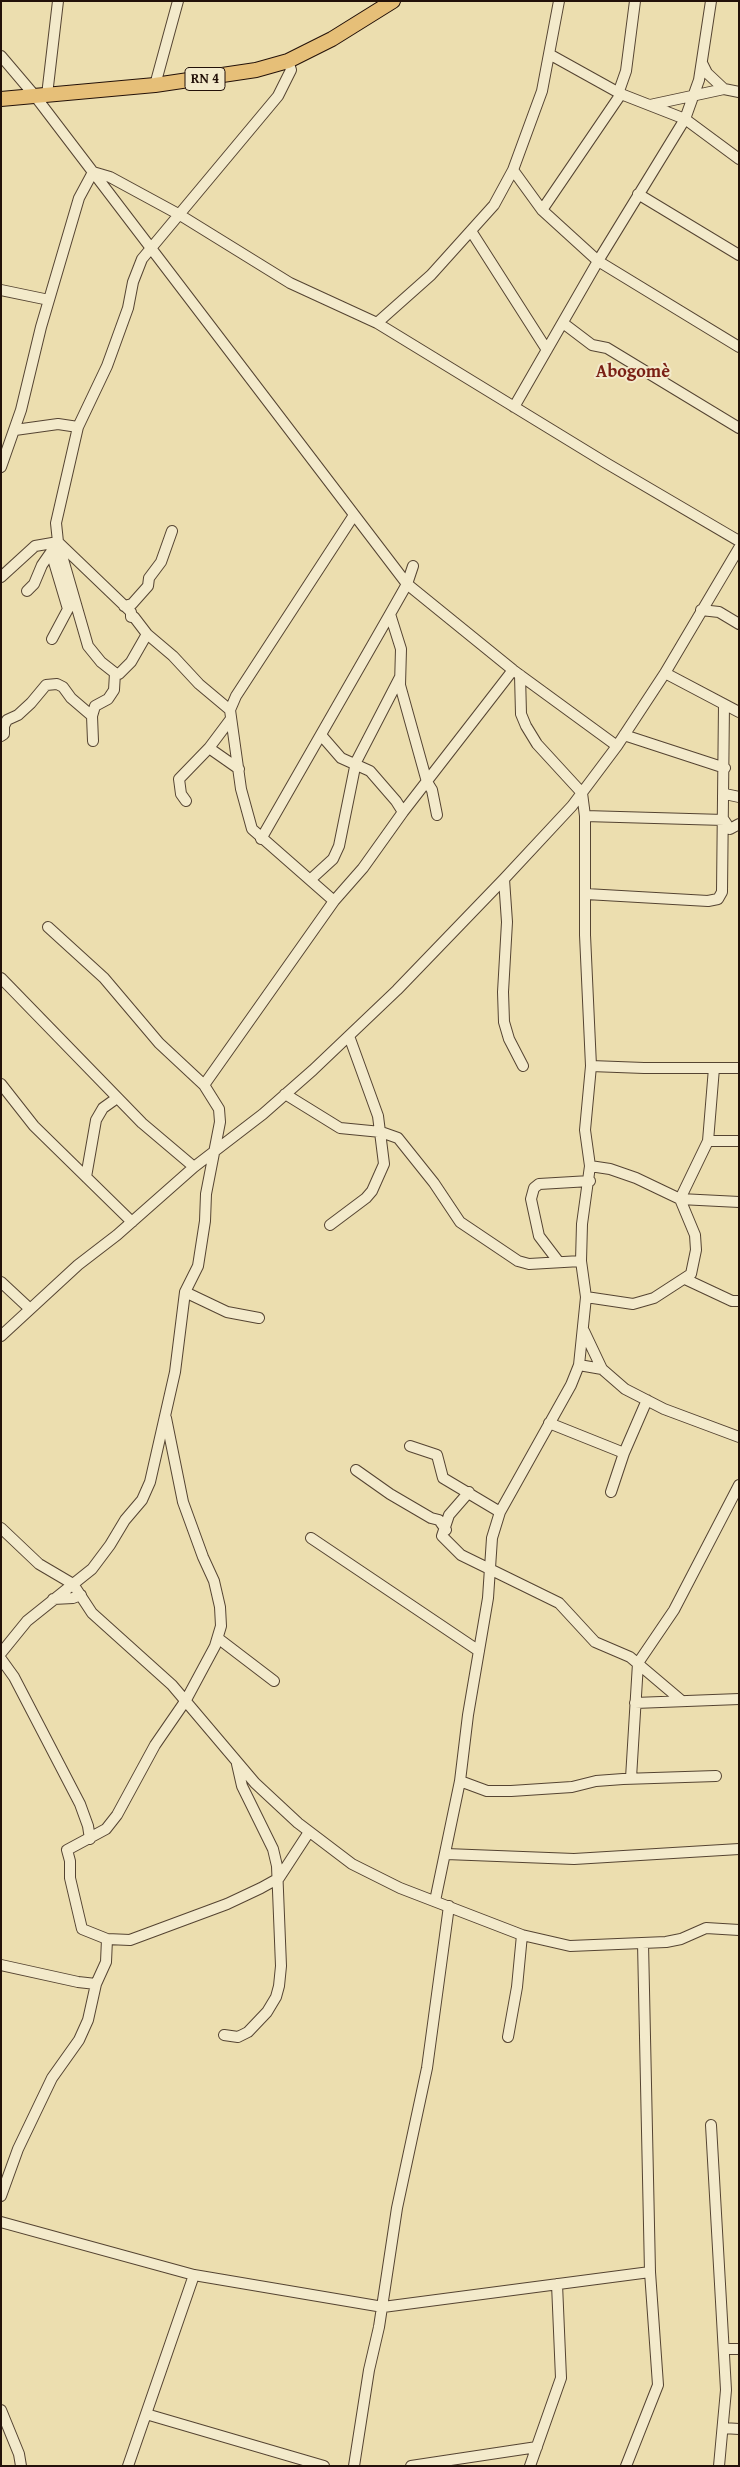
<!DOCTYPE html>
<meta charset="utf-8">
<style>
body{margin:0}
#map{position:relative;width:740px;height:2467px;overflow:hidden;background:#ecdeaf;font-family:"Gentium Book Plus",serif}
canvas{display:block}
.frame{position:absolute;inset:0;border:2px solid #231109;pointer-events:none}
</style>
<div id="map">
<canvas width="740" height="2467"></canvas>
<div class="frame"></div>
</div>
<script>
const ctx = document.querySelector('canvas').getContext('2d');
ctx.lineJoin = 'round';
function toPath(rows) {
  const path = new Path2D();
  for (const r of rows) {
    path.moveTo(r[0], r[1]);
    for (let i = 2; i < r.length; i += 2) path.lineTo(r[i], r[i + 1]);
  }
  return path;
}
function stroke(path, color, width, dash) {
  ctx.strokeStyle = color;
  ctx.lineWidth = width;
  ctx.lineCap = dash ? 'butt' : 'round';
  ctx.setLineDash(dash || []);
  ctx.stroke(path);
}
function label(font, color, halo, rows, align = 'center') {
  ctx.font = font + ' "Gentium Book Plus",serif';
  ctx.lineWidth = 4;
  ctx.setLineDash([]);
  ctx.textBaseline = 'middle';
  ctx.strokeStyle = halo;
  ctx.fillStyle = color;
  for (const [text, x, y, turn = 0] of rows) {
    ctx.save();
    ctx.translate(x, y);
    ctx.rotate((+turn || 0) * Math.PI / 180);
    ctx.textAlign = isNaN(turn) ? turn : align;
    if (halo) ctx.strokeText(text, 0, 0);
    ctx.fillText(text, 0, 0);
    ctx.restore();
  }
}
const minor = toPath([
 [549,54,621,94,685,119,739,159],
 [1,56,35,96,407,584,513,670,617,746],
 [702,63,707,73,724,89],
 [155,85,178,1],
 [619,91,626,71,635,1],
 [47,95,58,1],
 [650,105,724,89,739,92],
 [513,170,542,210,598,261,739,347],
 [638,194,739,255],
 [542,210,621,94],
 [471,231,547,350],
 [1,290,49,300],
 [377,323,431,275,494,205,513,170,542,91,559,1],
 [563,323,592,345,607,348,739,428],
 [514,407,598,261,685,119,699,80,711,1],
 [15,430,58,424,78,427],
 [1,467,21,410,41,327,79,198,93,172,110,177,180,215,290,283,377,323,606,463,739,541],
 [58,542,131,612,131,617,134,617,147,634],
 [51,552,68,609,52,639],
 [1,577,35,546,58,542,42,565,34,584,27,591],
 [124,606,132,604,148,586,149,578,161,562,172,531],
 [701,610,719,612,739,624],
 [390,614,401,649,400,685,427,782,432,790,437,815],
 [665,673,739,712],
 [230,710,199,684,173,656,147,634,131,662,119,674,115,673,101,662,88,646,58,542,56,523,78,427,107,366,128,308,133,282,142,259,278,96,291,70,288,61],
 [92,716,93,741],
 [230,720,209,748,239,769],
 [321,735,341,758,370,771,396,801,403,812],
 [624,735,725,768],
 [1,736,4,734,4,726,7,720,18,715,31,703,46,685,57,684,63,687,71,698,92,716,95,706,108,699,114,690,115,673],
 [725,794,739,797],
 [186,801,181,794,179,779,209,748],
 [585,816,724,820],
 [724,820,730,829,739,824],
 [261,839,390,614,407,584,413,566],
 [504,879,507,922,503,992,504,1022,509,1039,523,1066],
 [310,880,333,859,339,846,356,762,400,677],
 [586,894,708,901,718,899,722,892,724,704],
 [334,901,252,829,241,789,230,710,236,696,354,515],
 [1,978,142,1123,194,1167],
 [591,1066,644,1068,739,1068],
 [714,1068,708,1141,680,1199,739,1202],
 [1,1084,34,1126,132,1222],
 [204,1085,334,901,363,868,403,812,513,670],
 [285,1094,340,1128,381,1132,398,1138,434,1183,460,1222,518,1261,529,1264,581,1261],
 [708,1141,739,1141],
 [86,1177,96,1120,103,1108,117,1098],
 [330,1225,366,1198,372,1191,384,1164,378,1116,349,1036],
 [558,1261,539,1236,531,1199,534,1188,539,1184,590,1181],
 [685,1279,732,1301,739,1301],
 [1,1282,30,1309],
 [185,1292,227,1312,259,1318],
 [586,1297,633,1304,654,1298,691,1274,696,1250,695,1235,680,1199,636,1178,610,1169,590,1166],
 [584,1331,602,1369,625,1389,664,1409,739,1437],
 [1,1336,78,1265,117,1235,194,1167,263,1114,313,1070,397,990,504,879,572,806,617,746,665,673,739,548],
 [579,1365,602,1369],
 [549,1423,624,1453],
 [410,1446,437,1455,443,1478,500,1512],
 [356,1470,390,1494,431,1518,439,1520,446,1530],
 [469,1492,449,1515,442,1536,461,1555,559,1603,595,1642,630,1657,682,1701],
 [611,1492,624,1453,647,1400],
 [1,1528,39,1564,73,1584,92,1613,172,1685,255,1783,298,1823,352,1864,400,1888,522,1935,570,1946,666,1942,681,1939,706,1928,739,1930],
 [311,1538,479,1651],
 [53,1599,73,1598,81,1595],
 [219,1639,274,1681],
 [1,1653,27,1621,92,1569,110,1545,125,1520,142,1500,150,1482,175,1372,185,1292,198,1266,205,1221,206,1194,220,1122,219,1109,204,1085,159,1043,104,978,48,927],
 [1,1659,14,1677,80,1804,88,1826,90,1839],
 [635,1703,739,1699],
 [631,1778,638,1663,674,1610,739,1485],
 [460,1781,487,1791,511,1791,572,1787,596,1781,623,1779,716,1776],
 [446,1854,574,1859,739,1849],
 [435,1901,460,1781,468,1715,488,1598,492,1538,500,1512,571,1385,579,1365,586,1297,581,1261,582,1224,590,1166,585,1130,591,1066,585,935,585,816,582,793,537,744,526,726,521,714,520,675],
 [107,1939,82,1929,70,1878,70,1861,67,1850,106,1829,117,1815,155,1745,186,1700,215,1646,221,1626,220,1607,214,1581,203,1557,183,1502,166,1418],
 [1,1965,78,1982,96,1984],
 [224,2035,238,2037,248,2032,267,2012,276,1997,279,1986,281,1966,277,1866,273,1849,242,1786,237,1764],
 [508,2037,517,1987,522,1935],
 [711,2125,726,2390,719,2466],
 [1,2196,18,2149,52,2078,79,2040,88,2020,96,1984,106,1962,107,1939,130,1940,227,1904,261,1888,279,1878,309,1832],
 [1,2222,194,2275,383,2307,650,2272],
 [724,2349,739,2349],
 [1,2410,19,2454,21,2466],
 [146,2414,324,2466],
 [723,2428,739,2429],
 [128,2466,194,2275],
 [354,2466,369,2370,379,2327,397,2208,427,2068,449,1906],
 [411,2466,537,2447],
 [530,2466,561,2378,557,2284],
 [626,2466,658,2385,650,2272,643,1943]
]);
const major = toPath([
 [1,99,155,85,256,70,288,61,332,39,393,1]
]);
const shields = [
 [205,79,40]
];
const shieldNames = [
 ["RN 4",205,79]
];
const quarterNames = [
 ["Abogomè",633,372]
];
stroke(minor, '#554432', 12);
stroke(major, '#231109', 16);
stroke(minor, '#f3eacb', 10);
stroke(major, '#e6bf78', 14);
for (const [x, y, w] of shields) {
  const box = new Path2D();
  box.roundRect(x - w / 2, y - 11.5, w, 23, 4);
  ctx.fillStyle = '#f3eacb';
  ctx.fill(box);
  stroke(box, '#231109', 1);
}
label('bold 14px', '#231109', null, shieldNames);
label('bold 18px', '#7a1f14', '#f3eacb', quarterNames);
</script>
